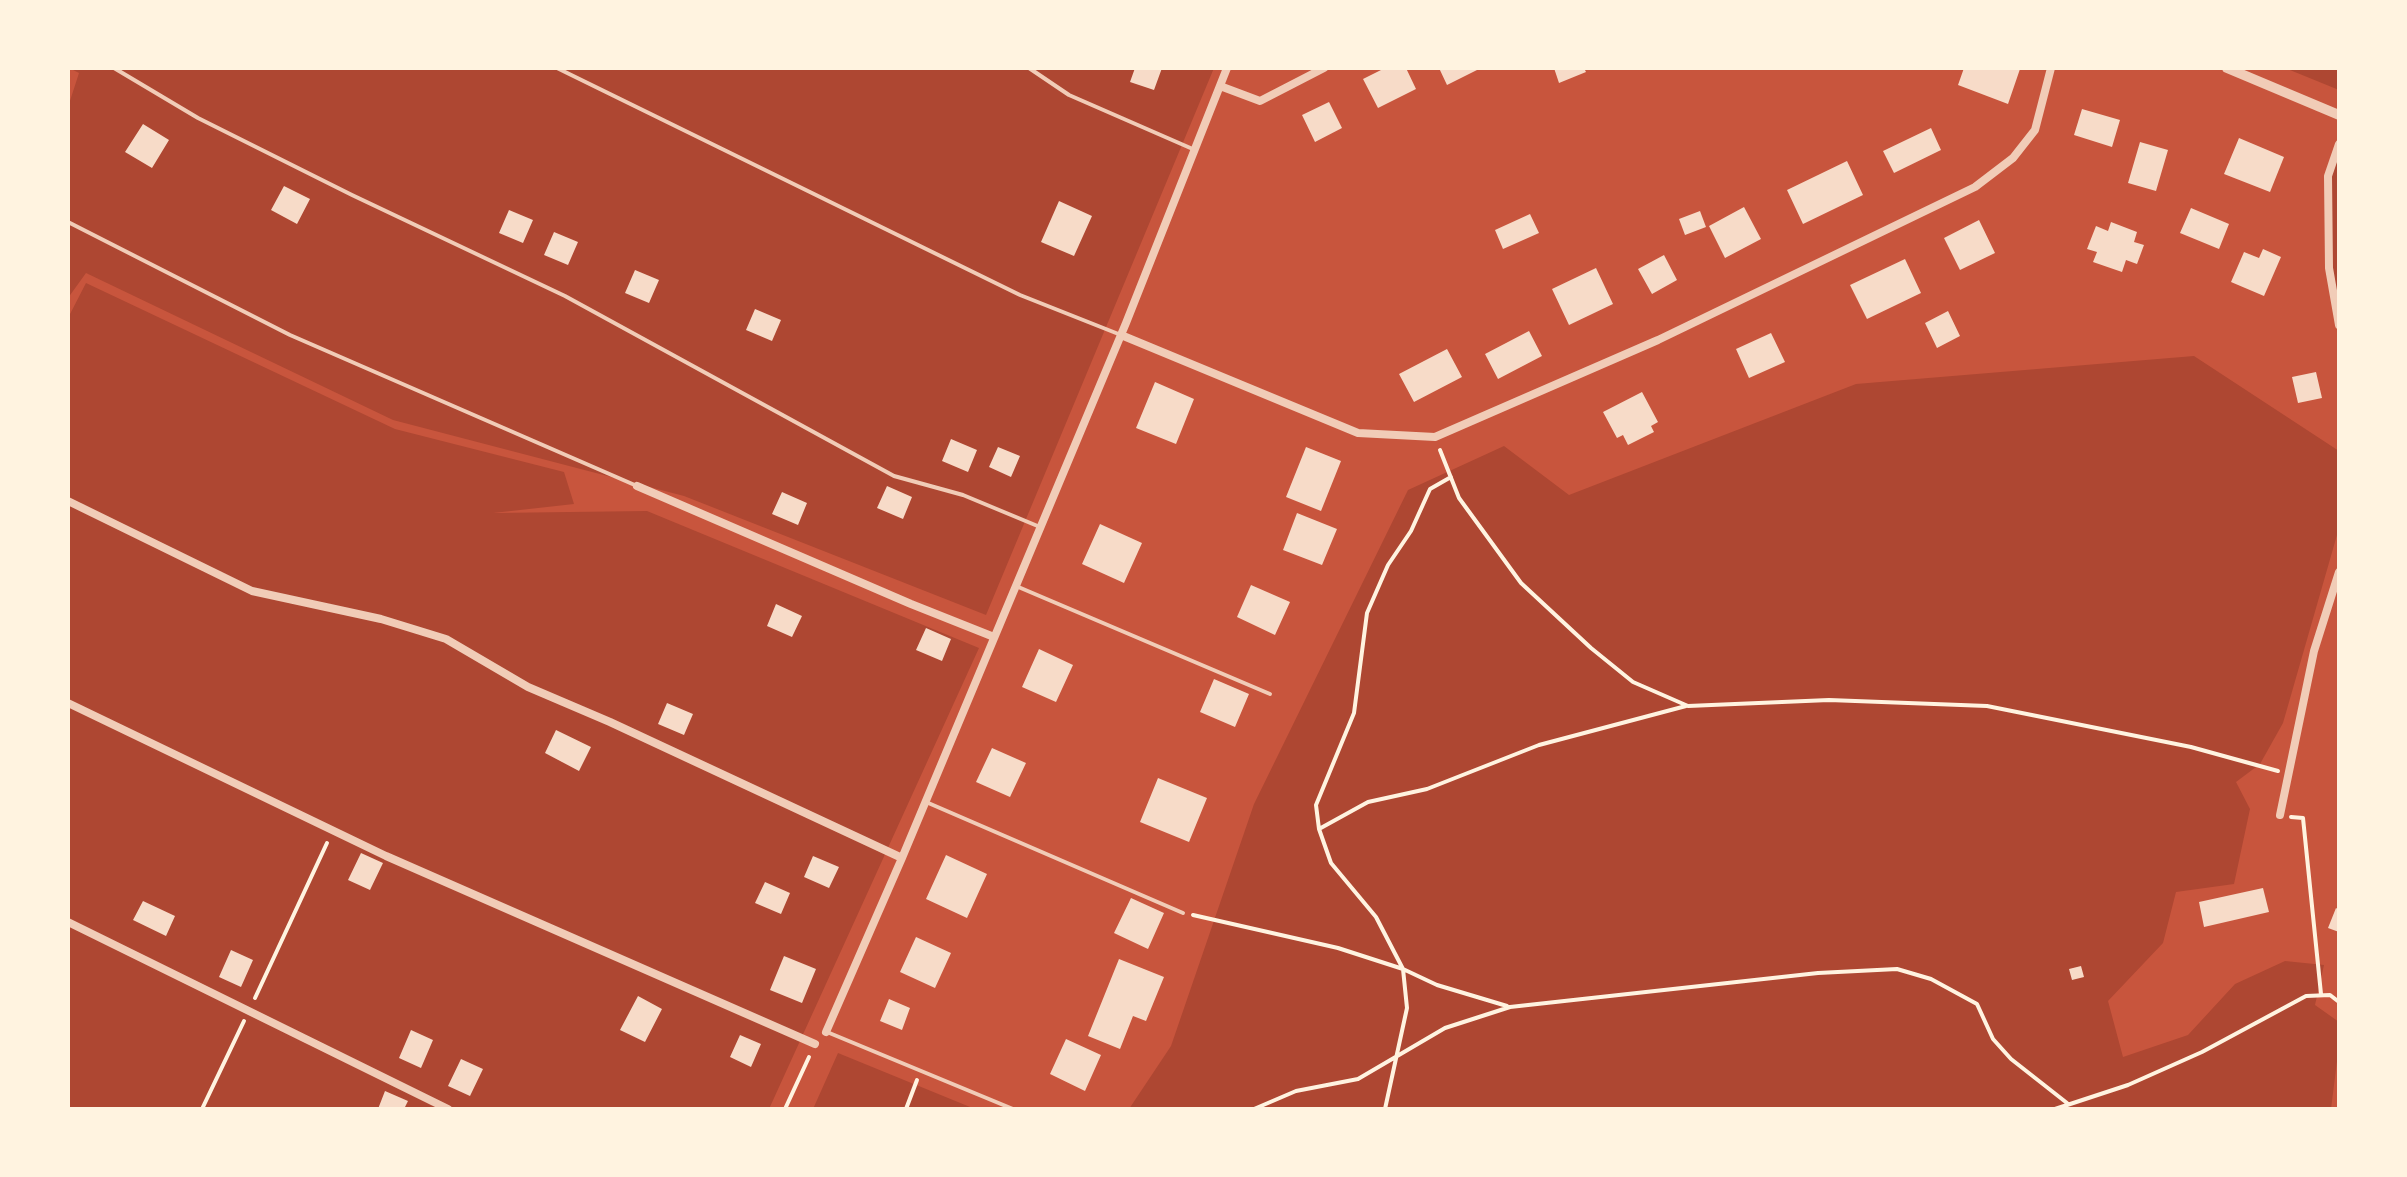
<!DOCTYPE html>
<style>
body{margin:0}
#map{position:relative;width:2407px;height:1177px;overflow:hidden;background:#c8553d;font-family:Montserrat,sans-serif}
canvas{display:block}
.frame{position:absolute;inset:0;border:70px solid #fff3e0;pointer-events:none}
</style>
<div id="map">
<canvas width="2407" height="1177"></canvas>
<div class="frame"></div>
</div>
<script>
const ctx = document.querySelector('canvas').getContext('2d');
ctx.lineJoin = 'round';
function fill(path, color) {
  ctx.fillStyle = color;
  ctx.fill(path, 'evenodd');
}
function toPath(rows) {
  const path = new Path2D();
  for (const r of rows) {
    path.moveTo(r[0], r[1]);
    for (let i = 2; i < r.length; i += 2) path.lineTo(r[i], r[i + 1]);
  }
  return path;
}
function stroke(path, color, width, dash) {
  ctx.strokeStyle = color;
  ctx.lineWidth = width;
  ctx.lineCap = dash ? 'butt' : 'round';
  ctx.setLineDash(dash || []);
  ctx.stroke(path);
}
const green = toPath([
 [69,68,1214,68,986,615,684,496,393,420,86,273,68,298,68,107,79,73],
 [2285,68,2339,68,2339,90],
 [2339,144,2339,325,2329,268,2328,176],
 [86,283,395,429,564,472,574,504,493,513,647,511,979,648,769,1109,68,1109,68,318],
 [2194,356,2339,451,2339,528,2283,723,2260,764,2236,782,2250,809,2234,884,2176,892,2163,943,2108,1001,2123,1057,2188,1035,2235,984,2285,961,2324,965,2315,1005,2339,1022,2339,1045,2331,1109,1129,1109,1171,1046,1254,804,1408,490,1504,446,1569,495,1856,384],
 [838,1053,975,1109,813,1109]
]);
const building = toPath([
 [1135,68,1162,68,1154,90,1130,82],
 [1385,68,1406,68,1416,89,1378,108,1363,79],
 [1439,68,1481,68,1447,85],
 [1554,68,1584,68,1586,72,1559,83],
 [1964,68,2020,69,2008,104,1958,85],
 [1329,102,1342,128,1315,142,1302,115],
 [2082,109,2120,120,2112,147,2074,135],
 [143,124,169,140,152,168,125,152],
 [1931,128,1941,150,1894,173,1883,151],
 [2239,138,2284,157,2270,192,2224,174],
 [2140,142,2168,150,2156,191,2128,183],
 [1847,161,1863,195,1803,224,1787,190],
 [284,186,310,199,297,224,271,210],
 [1059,201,1092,216,1074,256,1041,242],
 [1744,207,1761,239,1725,258,1709,226],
 [2191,208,2229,224,2219,249,2180,233],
 [509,210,533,220,523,243,499,233],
 [1700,211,1706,227,1685,235,1679,219],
 [1530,214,1539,233,1503,249,1495,230],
 [1979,220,1995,253,1960,270,1944,238],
 [2111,222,2137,232,2134,242,2144,245,2137,264,2126,260,2122,272,2093,262,2097,252,2087,249,2096,226,2108,231],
 [554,232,578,242,568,265,544,255],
 [2263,249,2281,257,2264,296,2231,282,2244,252,2259,258],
 [1664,255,1677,280,1652,294,1638,269],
 [1905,259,1921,293,1867,319,1850,285],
 [1596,268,1613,304,1569,325,1552,289],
 [635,270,659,280,649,303,625,293],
 [755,309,781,320,772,341,746,330],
 [1948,311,1960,336,1937,348,1925,323],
 [1529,331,1542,356,1498,379,1485,354],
 [1771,333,1785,362,1749,378,1736,349],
 [1447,349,1462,377,1414,402,1399,374],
 [2316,372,2322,398,2298,403,2292,377],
 [1155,382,1194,399,1176,444,1136,428],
 [1642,392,1658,422,1651,426,1654,432,1628,445,1623,435,1617,438,1603,412],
 [951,439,977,450,968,472,942,461],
 [998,447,1020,456,1011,477,989,467],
 [1306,447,1341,461,1321,511,1286,497],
 [887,486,912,497,903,519,877,508],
 [782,492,807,503,798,525,772,514],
 [1297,513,1337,529,1322,565,1283,550],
 [1100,524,1142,543,1124,583,1082,564],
 [1251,585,1290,602,1275,635,1237,617],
 [776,604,802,616,792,637,767,626],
 [926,628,951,639,942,661,916,650],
 [1039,649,1073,665,1056,702,1022,687],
 [1214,679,1249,694,1235,727,1200,712],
 [667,703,693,714,684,735,658,724],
 [556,730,591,747,579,771,545,753],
 [992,748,1026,763,1010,797,976,782],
 [1158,778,1207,798,1189,842,1140,822],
 [361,853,383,863,370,890,348,880],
 [946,855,987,874,967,918,926,899],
 [813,856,839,867,829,888,804,877],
 [765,882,790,893,781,914,755,903],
 [2263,888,2269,912,2204,927,2199,902],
 [1131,898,1164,913,1148,949,1114,933],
 [143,901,175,916,166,936,133,920],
 [2336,908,2339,910,2339,932,2328,928],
 [916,937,951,953,935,988,900,972],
 [231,950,253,960,241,987,219,977],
 [784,956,816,969,802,1003,770,990],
 [1119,959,1164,977,1146,1021,1133,1016,1120,1049,1088,1036],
 [2081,966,2084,977,2072,980,2069,969],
 [638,996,662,1009,645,1042,620,1030],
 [889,999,910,1008,902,1030,880,1021],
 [411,1030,433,1040,421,1068,399,1058],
 [740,1035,761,1044,751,1067,730,1057],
 [1066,1039,1101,1055,1085,1091,1050,1074],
 [461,1059,483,1069,470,1096,448,1086],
 [385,1091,408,1101,404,1109,378,1109]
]);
const path = toPath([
 [1440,450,1459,498,1521,583,1591,648,1633,682,1688,706,1829,700,1987,706,2191,747,2278,771],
 [2291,817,2303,818,2321,994],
 [1319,829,1368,802,1427,789,1539,745,1686,706],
 [1193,915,1338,948,1403,969,1437,985,1507,1006],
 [255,998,327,843],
 [202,1109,244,1021],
 [785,1109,809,1057],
 [906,1109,917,1080],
 [1254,1109,1296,1091,1358,1079,1445,1028,1510,1007,1818,973,1897,969,1931,979,1977,1004,1993,1039,2011,1059,2067,1103],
 [1385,1109,1407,1008,1403,969,1376,917,1331,863,1319,829,1316,805,1354,713,1367,613,1388,565,1411,531,1430,489,1451,477],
 [2055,1109,2128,1085,2202,1052,2306,996,2330,995,2339,1002]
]);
const service = toPath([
 [114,68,198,118,352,195,565,296,894,476,963,495,1040,527],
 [557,68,1020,295,1121,335],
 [1029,68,1069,95,1195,150],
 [68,222,290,335,637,486],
 [1016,586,1270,694],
 [926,802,1183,913],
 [827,1032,1013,1109]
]);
const minor = toPath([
 [1220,86,1260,101,1324,68],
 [2339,144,2328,176,2329,268,2339,325],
 [1121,335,1358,433,1435,437,1658,340,1975,187,2013,158,2035,130,2051,68],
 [637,486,911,604,994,637],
 [68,501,252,591,381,619,446,639,528,687,610,722,902,858],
 [68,703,386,856,815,1044],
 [2280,815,2314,651,2339,572],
 [68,922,448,1109],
 [826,1032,902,858,1126,323,1227,68]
]);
const tertiary = toPath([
 [2227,68,2339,115]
]);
fill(green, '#ae4732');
fill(building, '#f7dbc8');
stroke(path, '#fff3e0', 4);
stroke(service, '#f1ccb7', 4);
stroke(minor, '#f1ccb7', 8);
stroke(tertiary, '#f1ccb7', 10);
</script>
